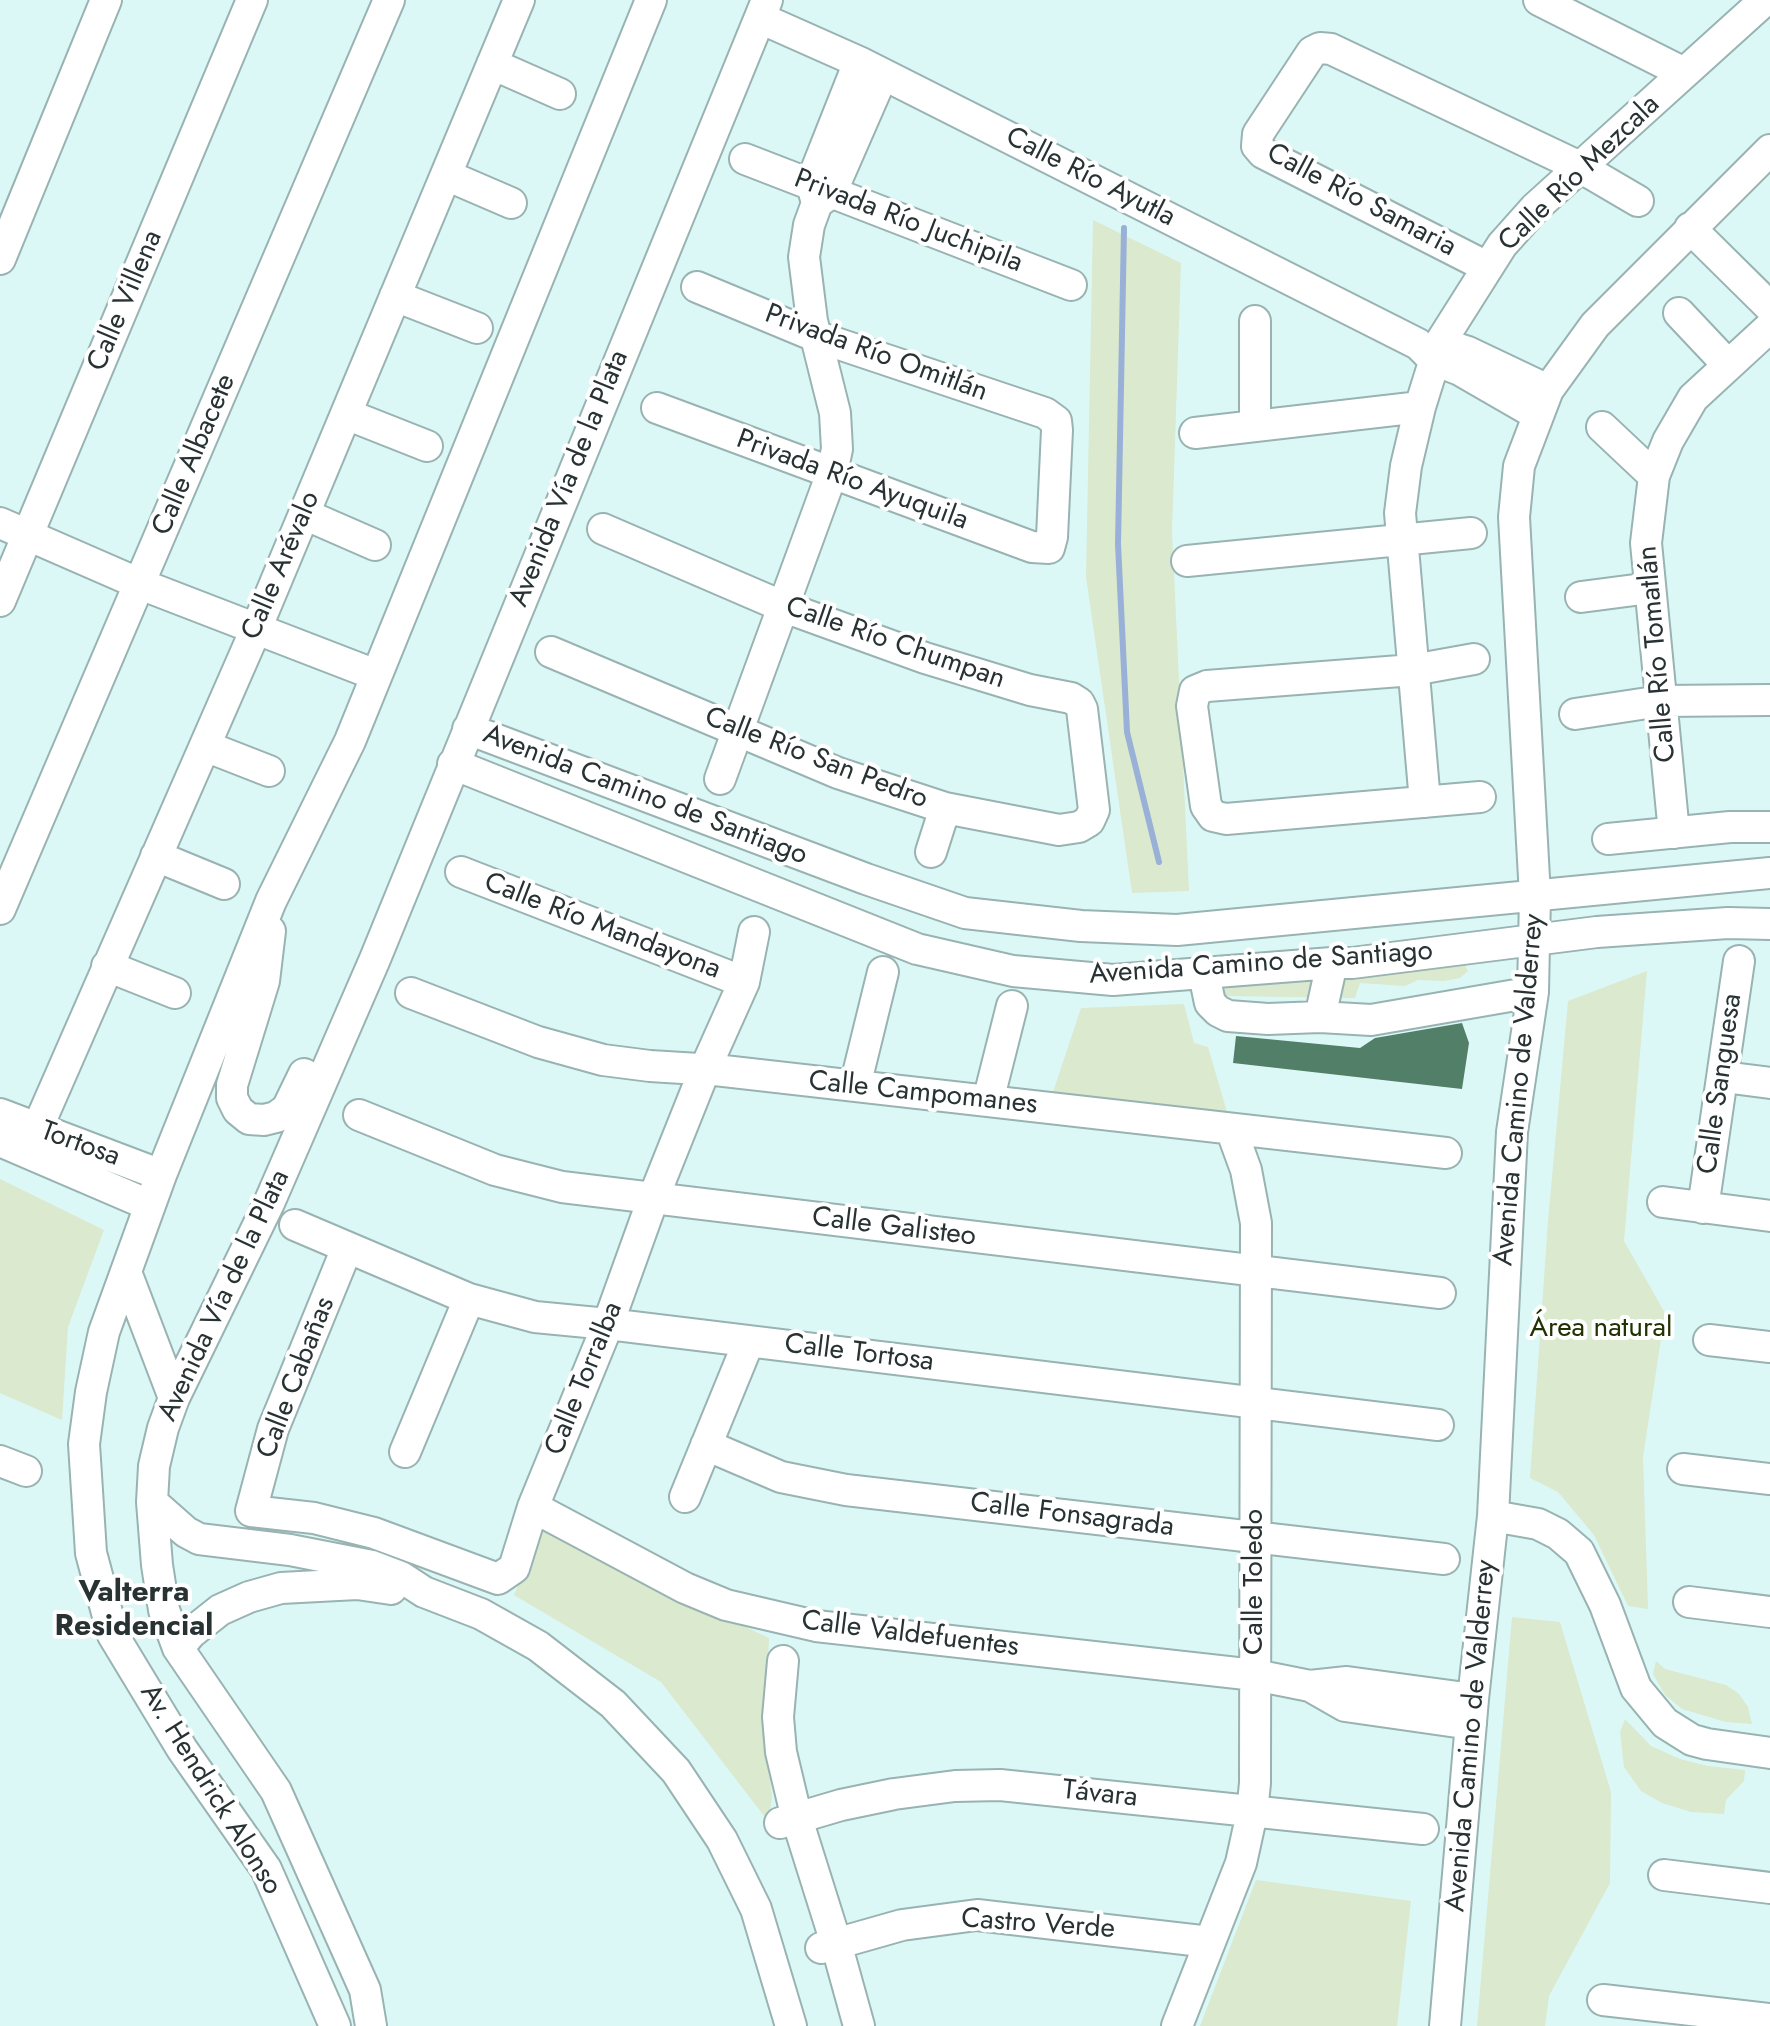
<!DOCTYPE html>
<meta charset="utf-8">
<style>
body{margin:0}
canvas{display:block;background:#dbf8f7}
</style>
<canvas width="1770" height="2026"></canvas>
<script>
const ctx = document.querySelector('canvas').getContext('2d');
ctx.lineJoin = 'round';
function fill(path, color) {
  ctx.fillStyle = color;
  ctx.fill(path, 'evenodd');
}
function toPath(rows) {
  const path = new Path2D();
  for (const r of rows) {
    path.moveTo(r[0], r[1]);
    for (let i = 2; i < r.length; i += 2) path.lineTo(r[i], r[i + 1]);
  }
  return path;
}
function stroke(path, color, width, dash) {
  ctx.strokeStyle = color;
  ctx.lineWidth = width;
  ctx.lineCap = dash ? 'butt' : 'round';
  ctx.setLineDash(dash || []);
  ctx.stroke(path);
}
function label(font, color, halo, rows, align = 'center') {
  ctx.font = font + ' Jost,sans-serif';
  ctx.lineWidth = 8;
  ctx.setLineDash([]);
  ctx.textBaseline = 'middle';
  ctx.strokeStyle = halo;
  ctx.fillStyle = color;
  for (const [text, x, y, turn = 0] of rows) {
    ctx.save();
    ctx.translate(x, y);
    ctx.rotate((+turn || 0) * Math.PI / 180);
    ctx.textAlign = isNaN(turn) ? turn : align;
    if (halo) ctx.strokeText(text, 0, 0);
    ctx.fillText(text, 0, 0);
    ctx.restore();
  }
}
const green = toPath([
 [1093,220,1181,263,1172,532,1189,891,1132,893,1086,577],
 [1463,961,1468,971,1460,978,1444,981,1418,980,1405,986,1360,983,1355,998,1225,996,1225,980],
 [1647,971,1624,1241,1665,1313,1643,1457,1648,1609,1628,1606,1594,1535,1558,1492,1530,1478,1548,1221,1568,1001],
 [1184,1004,1194,1043,1208,1047,1227,1112,1053,1092,1081,1008],
 [0,1179,104,1230,68,1327,62,1420,0,1393],
 [542,1531,769,1638,765,1728,772,1798,768,1821,661,1682,514,1595],
 [1512,1617,1560,1622,1611,1792,1610,1883,1549,1996,1545,2026,1477,2026],
 [1656,1661,1665,1669,1726,1685,1739,1694,1748,1707,1752,1724,1726,1722,1682,1709,1665,1695,1653,1674],
 [1625,1719,1651,1746,1680,1759,1708,1766,1745,1770,1744,1781,1726,1800,1724,1814,1691,1812,1662,1803,1641,1791,1624,1767,1620,1732],
 [1256,1880,1411,1901,1397,2026,1200,2026]
]);
const stream = toPath([
 [1124,228,1118,544,1127,732,1159,862]
]);
const building = toPath([
 [1462,1023,1469,1043,1462,1089,1233,1063,1236,1036,1360,1048,1375,1038]
]);
const minor = toPath([
 [1539,0,1684,73],
 [760,18,859,62,1418,344,1434,360,1460,370,1538,415],
 [492,64,560,94],
 [745,159,1071,285],
 [446,175,511,203],
 [817,203,831,193,883,74],
 [1690,228,1770,307],
 [0,259,106,0],
 [1487,267,1263,153,1257,146,1258,134,1312,52,1320,48,1331,49,1580,167,1638,201],
 [395,296,477,328],
 [1679,313,1728,365],
 [1255,321,1255,426],
 [1440,343,1468,352,1548,390],
 [657,408,1032,547,1049,548,1052,537,1057,430,1056,421,1045,413,815,336,697,287],
 [346,414,427,446],
 [1602,427,1654,476],
 [1195,433,1420,407],
 [304,514,375,545],
 [0,523,140,584,376,675],
 [1187,561,1471,533],
 [1581,597,1650,588],
 [0,601,252,0],
 [551,652,838,773,945,808,1059,830,1079,827,1089,821,1094,810,1082,709,1079,703,1071,698,1030,690,925,658,784,607,603,529],
 [1474,659,1413,670,1207,686,1195,691,1192,706,1206,806,1213,816,1226,819,1480,797],
 [1575,714,1661,701,1770,700],
 [468,729,866,879,965,913,1081,926,1177,930,1770,873],
 [205,746,269,771],
 [453,764,917,949,1013,971,1113,980,1332,963,1352,963,1597,932,1728,923,1770,924],
 [720,779,832,473,837,449,835,413,812,321,804,257,809,225,817,203,812,185,817,168,859,62],
 [1425,802,1400,513,1406,466,1420,407,1440,343,1502,245,1535,208,1765,0],
 [1674,833,1646,543,1654,476,1668,441,1693,398,1770,327],
 [1608,839,1730,827,1770,827],
 [931,852,945,808],
 [156,856,224,884],
 [461,872,744,982],
 [0,909,389,0],
 [270,931,264,981,232,1085,232,1098,238,1110,249,1119,264,1120,276,1117,287,1109,304,1074],
 [107,966,175,993],
 [1204,974,1210,1003,1218,1011,1228,1016,1268,1019,1320,1017,1371,1020,1533,992],
 [411,993,538,1042,603,1060,650,1066,715,1070,1446,1153],
 [1320,1017,1332,963],
 [1724,1077,1770,1083],
 [855,1086,883,972],
 [988,1101,1012,1006],
 [0,1114,161,1175],
 [359,1115,495,1170,562,1187,1440,1293],
 [37,1129,256,629,519,0],
 [0,1141,149,1205],
 [1663,1202,1770,1216],
 [1703,1208,1739,961],
 [295,1225,469,1299,535,1317,608,1324,1438,1425],
 [347,1248,273,1429,251,1511,314,1518,374,1533,498,1579,514,1568,533,1507,608,1324,653,1199,705,1069,744,982,754,932],
 [126,1272,174,1398],
 [1709,1340,1770,1347],
 [706,1445,781,1477,846,1490,1444,1559],
 [405,1452,469,1299],
 [0,1461,26,1471],
 [1683,1469,1770,1479],
 [685,1497,749,1341],
 [152,1502,186,1532,199,1539,290,1550,372,1566,401,1577,424,1592,481,1614,538,1646,613,1704,676,1771,722,1840,756,1909,791,2026],
 [533,1507,685,1588,726,1605,816,1626,1255,1675,1310,1686,1347,1682,1473,1699],
 [1493,1516,1538,1524,1558,1534,1579,1552,1605,1605,1636,1688,1665,1723,1692,1740,1707,1744,1770,1753],
 [1689,1602,1770,1612],
 [178,1648,191,1633,220,1610,249,1597,281,1588,357,1584,391,1589],
 [783,1661,778,1717,781,1752,797,1819,836,1943,859,2026],
 [1310,1686,1345,1706,1471,1724],
 [780,1823,841,1805,894,1794,955,1786,1000,1785,1423,1829],
 [1664,1875,1770,1888],
 [821,1948,902,1925,977,1915,1210,1942],
 [1603,2000,1770,2019],
 [335,2026,266,1869,182,1749,113,1635,91,1553,84,1444,91,1392,104,1332,161,1175,271,901,350,741,651,0],
 [371,2026,365,1990,276,1791,178,1648,164,1610,157,1565,152,1502,154,1466,163,1428,174,1398,269,1203,375,959,767,0],
 [1177,2026,1241,1863,1252,1813,1255,1783,1256,1223,1246,1170,1231,1129],
 [1445,2026,1473,1699,1493,1516,1512,1132,1533,992,1535,896,1514,517,1519,466,1548,390,1595,325,1770,150]
]);
const streetNames = [
 ["Calle Río Mezcala",1580,174,-44],
 ["Calle Río Ayutla",1090,178,27],
 ["Calle Río Samaria",1361,201,28],
 ["Privada Río Juchipila",908,222,21],
 ["Calle Villena",126,301,-67],
 ["Privada Río Omitlán",876,354,20],
 ["Calle Albacete",195,455,-67],
 ["Avenida Vía de la Plata",570,479,-68],
 ["Privada Río Ayuquila",852,481,20],
 ["Calle Arévalo",282,566,-67],
 ["Calle Río Chumpan",895,644,19],
 ["Calle Río Tomatlán",1658,654,-95],
 ["Calle Río San Pedro",816,759,21],
 ["Avenida Camino de Santiago",645,796,21],
 ["Calle Río Mandayona",602,927,21],
 ["Avenida Camino de Santiago",1261,964,-4],
 ["Calle Sanguesa",1721,1084,-82],
 ["Avenida Camino de Valderrey",1520,1090,-85],
 ["Calle Campomanes",923,1094,6],
 ["Tortosa",80,1145,20],
 ["Calle Galisteo",894,1228,7],
 ["Avenida Vía de la Plata",225,1296,-65],
 ["Calle Tortosa",859,1354,7],
 ["Calle Cabañas",297,1378,-69],
 ["Calle Torralba",585,1379,-68],
 ["Calle Fonsagrada",1072,1516,7],
 ["Calle Toledo",1255,1582,-90],
 ["Calle Valdefuentes",910,1635,7],
 ["Avenida Camino de Valderrey",1472,1736,-85],
 ["Av. Hendrick Alonso",210,1790,58],
 ["Távara",1100,1795,6],
 ["Castro Verde",1038,1925,4]
];
const parkNames = [
 ["Área natural",1601,1329]
];
const neighbourhoodNames = [
 ["Valterra",134,1594],
 ["Residencial",134,1628]
];
fill(green, '#dbe9ce');
stroke(stream, '#99b0d7', 6);
fill(building, '#517f68');
stroke(minor, '#98b3b2', 34);
stroke(minor, '#fff', 30);
label('28px', '#283232', '#fff', streetNames);
label('28px', '#203202', '#fff', parkNames);
label('bold 30px', '#283232', '#fff', neighbourhoodNames);
</script>
